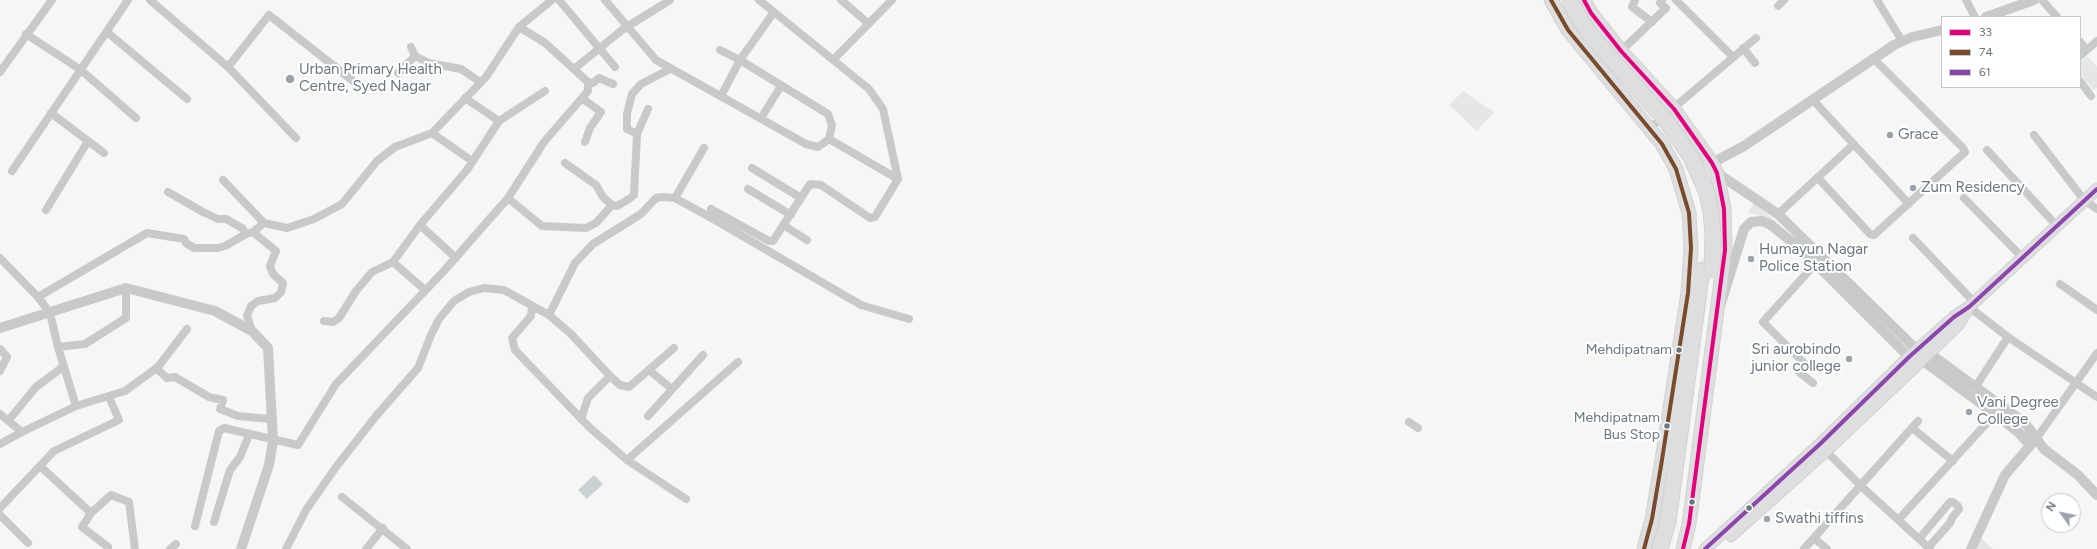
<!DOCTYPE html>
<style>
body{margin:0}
#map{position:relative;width:2097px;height:549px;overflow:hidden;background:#f6f6f5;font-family:Figtree,sans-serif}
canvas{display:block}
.legend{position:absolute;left:1941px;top:16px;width:140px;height:72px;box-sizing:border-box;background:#fff;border:1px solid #c3c9cd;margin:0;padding:5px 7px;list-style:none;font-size:12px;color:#697781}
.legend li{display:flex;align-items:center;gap:8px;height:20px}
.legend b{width:20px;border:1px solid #c3c9cd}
.north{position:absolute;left:2041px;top:493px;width:40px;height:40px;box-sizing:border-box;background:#fff;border:1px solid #c3c9cd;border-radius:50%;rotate:303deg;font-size:11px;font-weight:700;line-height:16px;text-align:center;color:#697781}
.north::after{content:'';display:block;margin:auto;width:14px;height:18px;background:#9aa3aa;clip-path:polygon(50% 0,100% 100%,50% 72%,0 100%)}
</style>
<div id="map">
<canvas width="2097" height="549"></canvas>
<ul class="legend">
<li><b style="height:5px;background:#e5007d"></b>33</li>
<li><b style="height:5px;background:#7a4b2a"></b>74</li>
<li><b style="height:5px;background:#8e44ad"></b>61</li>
</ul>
<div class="north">N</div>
</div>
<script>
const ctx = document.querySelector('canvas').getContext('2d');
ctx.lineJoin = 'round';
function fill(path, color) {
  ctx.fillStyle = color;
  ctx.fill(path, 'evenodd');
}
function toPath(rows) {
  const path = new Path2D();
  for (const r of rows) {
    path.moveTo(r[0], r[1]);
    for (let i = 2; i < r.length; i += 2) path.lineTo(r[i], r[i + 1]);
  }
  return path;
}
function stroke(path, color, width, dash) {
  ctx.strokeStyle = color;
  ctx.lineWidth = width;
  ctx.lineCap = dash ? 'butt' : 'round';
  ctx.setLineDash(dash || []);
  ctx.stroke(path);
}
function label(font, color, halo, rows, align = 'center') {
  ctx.font = font + ' Figtree,sans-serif';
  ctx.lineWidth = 4;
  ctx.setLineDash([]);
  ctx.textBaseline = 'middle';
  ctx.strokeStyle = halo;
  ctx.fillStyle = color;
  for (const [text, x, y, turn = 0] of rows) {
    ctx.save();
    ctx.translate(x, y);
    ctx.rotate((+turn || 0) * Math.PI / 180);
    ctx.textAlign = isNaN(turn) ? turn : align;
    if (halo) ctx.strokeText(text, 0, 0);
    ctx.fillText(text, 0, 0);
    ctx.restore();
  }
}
const green = toPath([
 [2088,56,2097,67,2097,88,2093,90,2080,73,2080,63],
 [1463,91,1494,112,1477,131,1449,105],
 [1754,203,1777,222,1748,212],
 [1979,536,1993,549,1974,549]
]);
const water = toPath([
 [594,475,603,484,587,499,578,490]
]);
const minor = toPath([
 [150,0,228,67,296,138],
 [559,0,615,67],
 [605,0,656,60,806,144,818,147,829,139,832,125,828,114,740,60,720,50],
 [841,0,869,24],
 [1635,0,1632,7,1652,22],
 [1676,0,1733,57],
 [1877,0,1902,41],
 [1966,0,1975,17],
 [2042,0,2057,17],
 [1778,6,1784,0],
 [107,32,187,99],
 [26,34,81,70,136,118],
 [2080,42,2087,50],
 [411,47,415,56,429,63,461,69,480,82],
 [1743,48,1755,63],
 [1621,51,1666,8,1660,3,1662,0],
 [2080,56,2097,41],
 [833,60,892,0],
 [228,67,269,15,357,84],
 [574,69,622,30,670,0],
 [0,72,52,0],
 [398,73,415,56],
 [2080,81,2091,96],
 [588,82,593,83,599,78,613,84],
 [721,96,740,60,774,12],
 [465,98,499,121],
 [583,99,601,112,590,128,585,142],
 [1812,99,1909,204],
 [51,113,104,153],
 [761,118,781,86],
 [1650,128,1756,38],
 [432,133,472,161],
 [637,134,627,129,627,114,632,94,641,84,670,69],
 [2034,135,2084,200,2097,209],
 [829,139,898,179],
 [1987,150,2057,226],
 [565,163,596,185,603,197,612,205],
 [752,168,801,198],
 [12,171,128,0],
 [1818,178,1870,234,1874,235,1965,152,1963,148,1873,58],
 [223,180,264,223,287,228,314,219,342,204,377,161,395,147,432,133,486,77,519,27,552,0],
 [748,189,791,215],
 [168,192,203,212,218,219,226,219,242,228,246,234],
 [508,198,542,226,586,228,596,223,612,205,617,206,629,199,634,195,637,134,648,109],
 [675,198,704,148],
 [1964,198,2023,258],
 [711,209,769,241,773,241,810,184,821,185,870,218,875,217,898,179,883,109,869,89,759,0],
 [46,210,88,141],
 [1778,214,1854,144],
 [420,225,456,258],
 [785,226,807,240],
 [1913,238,1974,302],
 [0,258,38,297,50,313,58,347,76,406],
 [393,262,425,290],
 [2060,284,2097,310],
 [38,297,147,233,184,239,186,243,194,248,218,248,225,246,246,234,253,232,264,223],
 [532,307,531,316,512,338,515,350,589,427,627,460,686,499],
 [1969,307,2008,337,2097,397],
 [549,315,575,263,593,244,641,214,656,198,662,197,675,198,715,220,861,305,909,319],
 [324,321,333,322,339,318,356,291,372,272,393,262,420,225,467,170,499,121,545,91],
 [252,331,247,316,251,306,258,301,275,298,281,292,283,283,273,274,270,266,276,251,253,232],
 [58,347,85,344,126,318,126,288],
 [0,349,7,357,0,371],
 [156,368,167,378,175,377,209,397,223,400,220,409,238,416,270,419],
 [649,370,672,389],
 [1813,383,1799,372,1805,364,1763,322,1816,263],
 [1976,386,2008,337],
 [0,414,22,432],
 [648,416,703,355],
 [581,419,588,398,610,376],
 [8,421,36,387,64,366],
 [1409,422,1418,428],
 [1912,428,1953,461],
 [2036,439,2097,353],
 [0,444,22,432,76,406,125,391,158,367,187,329],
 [1823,448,1861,486,1930,549],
 [627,460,738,362],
 [40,466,91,513,111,495,129,502,135,549],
 [342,497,407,549],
 [0,508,54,451,119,420,109,397],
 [91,513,82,527,108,547],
 [0,515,28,543],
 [1899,519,1995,414],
 [214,522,230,470,240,457,249,435],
 [195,526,219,431,224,428,298,445,336,384,443,272,508,198,544,142,588,91,588,82,544,42,519,27],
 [1814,538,1827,549],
 [1919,539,1950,502,1953,502,1958,506,1959,509,1952,518,1950,523,1928,548],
 [170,549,176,544],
 [286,549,306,510,336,467,376,416,418,368,431,335,439,319,454,301,469,292,484,288,504,290,549,315,571,334,610,376,620,385,629,387,674,348],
 [366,549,383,528],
 [1804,549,1918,421]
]);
const tertiary = toPath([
 [1986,17,2034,0],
 [1712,163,1744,146,1894,45,1912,37,1942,30],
 [1717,173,1778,214,1917,350,1929,353,2025,423,2044,449,2078,475,2097,495],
 [1721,303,1744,229,1751,222,1762,221,1771,225,1802,250,1909,357,1922,360,1995,414,2018,432,2030,445],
 [0,328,126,288,215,311,252,331,268,348,273,441,269,465,241,549],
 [1971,549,2005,475,2034,441]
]);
const secondary = toPath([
 [1731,536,1826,451,1922,360,1959,324,1968,309],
 [1705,549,1820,444,1909,357,1954,317,1969,307,2097,189]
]);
const trunk = toPath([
 [1551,0,1568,30,1662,144,1676,169,1689,213,1691,248,1688,293,1661,466,1652,519,1644,549],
 [1584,0,1591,13,1621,51,1674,109,1712,163,1717,173,1724,209,1725,250,1689,524,1683,549]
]);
const motorway = toPath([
 [1660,549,1668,522,1702,270]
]);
const motorwayBridge = toPath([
 [1569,0,1589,33,1667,122,1691,157,1707,193,1711,212,1713,234,1712,271]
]);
const bus1 = toPath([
 [1584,0,1591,13,1621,51,1674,109,1712,163,1717,173,1724,209,1725,250,1689,524,1683,549]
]);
const bus2 = toPath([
 [1551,0,1568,30,1662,144,1676,169,1689,213,1691,248,1688,293,1661,466,1652,519,1644,549]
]);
const bus3 = toPath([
 [1705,549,1820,444,1909,357,1954,317,1969,307,2097,189]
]);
const markers = [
 [290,79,5,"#9aa3aa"],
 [1890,135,4,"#9aa3aa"],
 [1913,188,4,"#9aa3aa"],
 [1751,259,4,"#9aa3aa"],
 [1679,350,3.5,"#697781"],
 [1849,359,4,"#9aa3aa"],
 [1969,412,4,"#9aa3aa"],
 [1667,426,3.5,"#697781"],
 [1692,502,3.5,"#697781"],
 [1749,508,3.5,"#697781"],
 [1767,519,4,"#9aa3aa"]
];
const busNames = [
 ["Mehdipatnam",1672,350],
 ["Mehdipatnam",1660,418],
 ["Bus Stop",1660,435]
];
const poiNames = [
 ["Urban Primary Health",299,70],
 ["Centre, Syed Nagar",299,87],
 ["Grace",1898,135],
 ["Zum Residency",1921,188],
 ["Humayun Nagar",1759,250],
 ["Police Station",1759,267],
 ["Sri aurobindo",1841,350,"right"],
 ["junior college",1841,367,"right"],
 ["Vani Degree",1977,403],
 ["College",1977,420],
 ["Swathi tiffins",1775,519]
];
fill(green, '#e4e7e3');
fill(water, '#cad1d3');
stroke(secondary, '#d2d2d2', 13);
stroke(trunk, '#d2d2d2', 15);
stroke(motorway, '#d2d2d2', 17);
stroke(minor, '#c8caca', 8);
stroke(tertiary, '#c8caca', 10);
stroke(secondary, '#dddedf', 11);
stroke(trunk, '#dddedf', 13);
stroke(motorway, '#dddedf', 15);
stroke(motorwayBridge, '#d2d2d2', 17, []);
stroke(motorwayBridge, '#dddedf', 15);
stroke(bus1, '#e5007d', 4);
stroke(bus2, '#7a4b2a', 4);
stroke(bus3, '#8e44ad', 4);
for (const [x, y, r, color] of markers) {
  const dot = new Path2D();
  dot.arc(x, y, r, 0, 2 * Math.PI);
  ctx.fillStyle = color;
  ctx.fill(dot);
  stroke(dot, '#fff', 1.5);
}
label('14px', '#697781', '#fff', busNames, 'right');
label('15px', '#697781', '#fff', poiNames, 'left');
</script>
